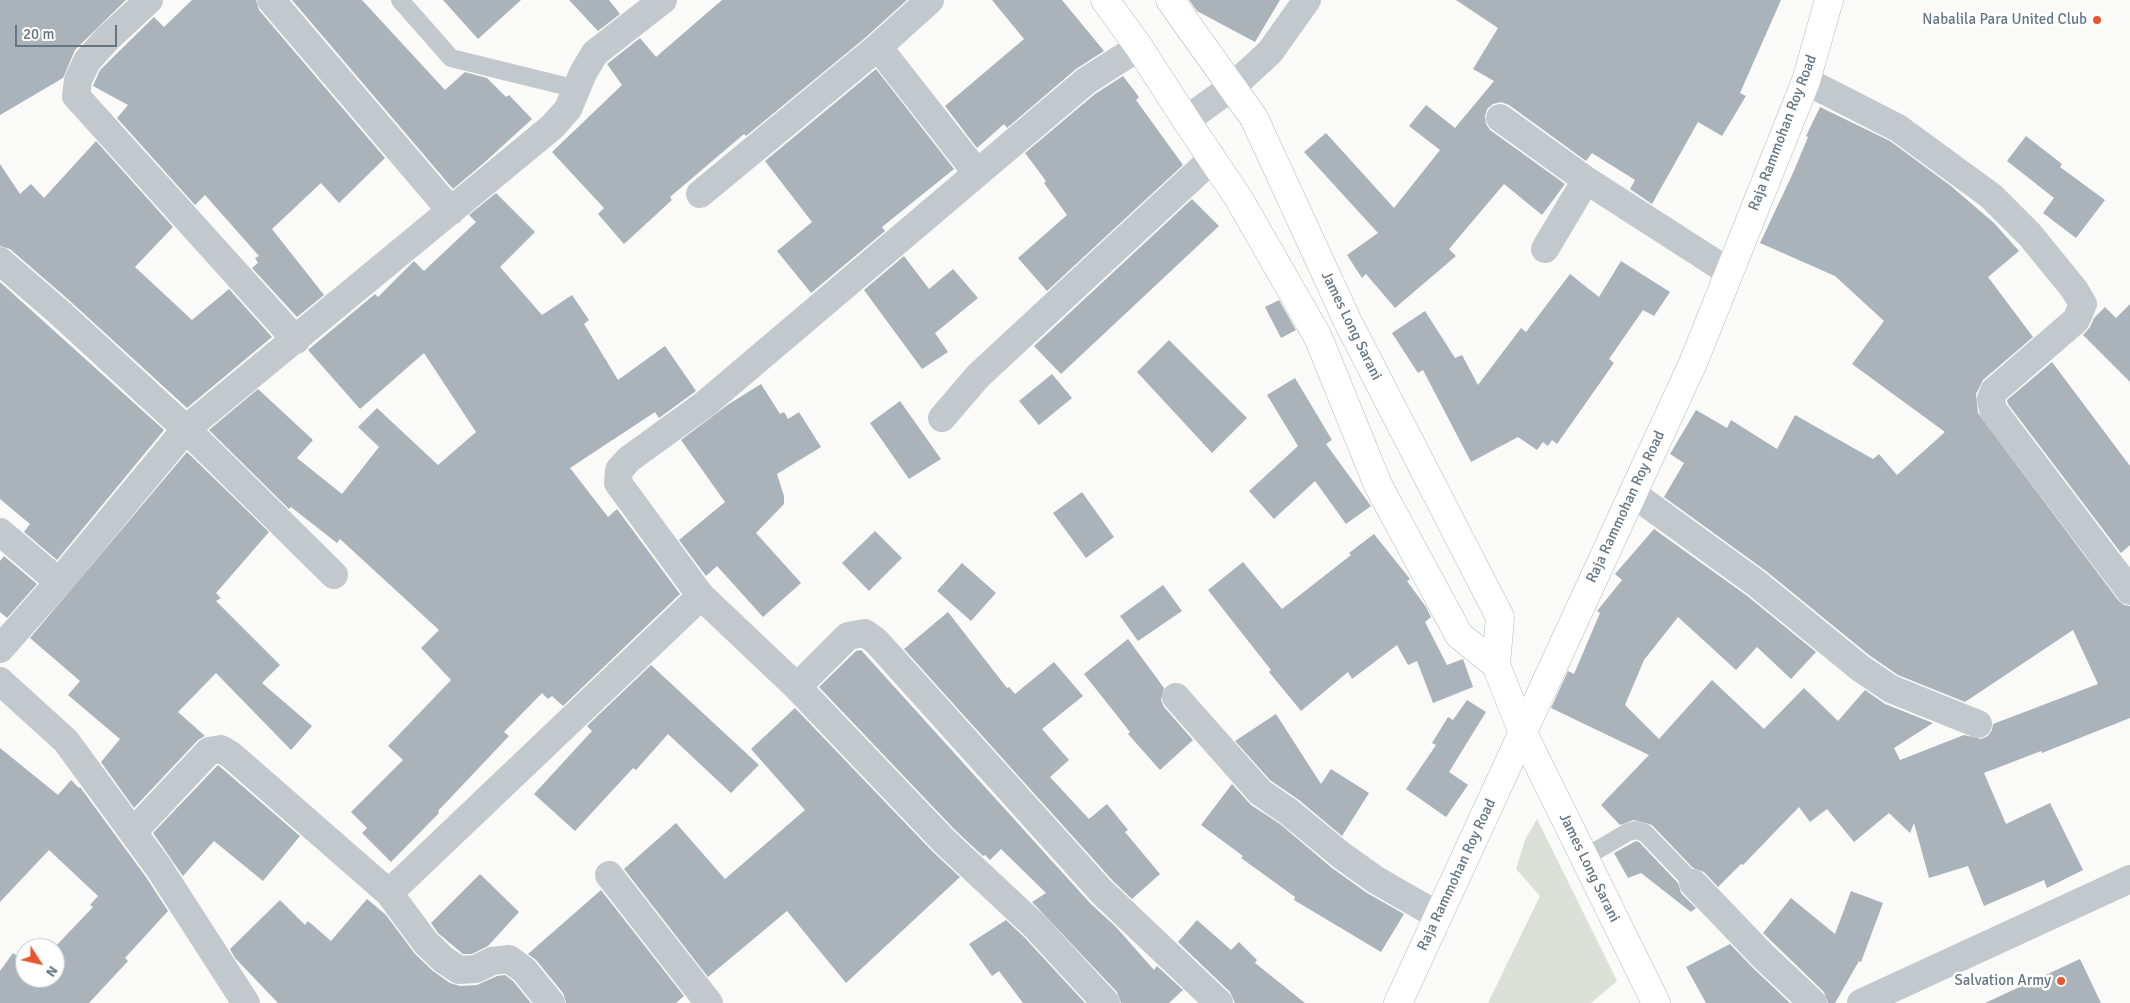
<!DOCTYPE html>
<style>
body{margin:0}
#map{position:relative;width:2130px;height:1003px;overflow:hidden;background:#fafaf8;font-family:Signika,sans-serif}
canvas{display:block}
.north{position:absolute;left:15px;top:938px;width:50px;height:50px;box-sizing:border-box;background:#fff;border:1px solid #c1c8cd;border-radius:50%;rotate:125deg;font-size:14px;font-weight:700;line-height:20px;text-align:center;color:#657683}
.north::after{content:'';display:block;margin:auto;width:18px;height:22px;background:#e4572e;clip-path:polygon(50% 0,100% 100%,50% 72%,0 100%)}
.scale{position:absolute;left:15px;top:25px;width:102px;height:22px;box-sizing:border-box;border:2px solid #657683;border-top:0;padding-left:6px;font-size:15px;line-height:18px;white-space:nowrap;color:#657683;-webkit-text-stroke:4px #fff;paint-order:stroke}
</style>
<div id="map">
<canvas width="2130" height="1003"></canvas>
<div class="north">N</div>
<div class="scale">20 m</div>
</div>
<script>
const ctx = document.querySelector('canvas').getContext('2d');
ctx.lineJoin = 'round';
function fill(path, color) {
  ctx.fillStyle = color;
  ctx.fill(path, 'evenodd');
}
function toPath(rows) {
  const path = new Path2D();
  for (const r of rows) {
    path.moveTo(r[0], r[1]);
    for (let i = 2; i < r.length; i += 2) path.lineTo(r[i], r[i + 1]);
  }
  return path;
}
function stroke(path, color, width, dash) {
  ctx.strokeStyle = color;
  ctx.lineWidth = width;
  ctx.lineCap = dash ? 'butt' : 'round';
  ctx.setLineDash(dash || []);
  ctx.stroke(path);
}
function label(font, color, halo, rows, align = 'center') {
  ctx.font = font + ' Signika,sans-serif';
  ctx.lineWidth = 5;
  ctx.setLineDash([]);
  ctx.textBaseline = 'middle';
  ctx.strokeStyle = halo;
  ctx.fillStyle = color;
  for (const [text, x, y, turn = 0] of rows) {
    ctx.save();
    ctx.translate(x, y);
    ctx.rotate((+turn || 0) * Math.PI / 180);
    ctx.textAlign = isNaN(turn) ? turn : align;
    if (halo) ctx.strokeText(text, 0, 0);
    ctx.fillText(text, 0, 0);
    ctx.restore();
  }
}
const green = toPath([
 [1537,819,1617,981,1591,1003,1488,1003,1540,896,1516,869,1525,840]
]);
const building = toPath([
 [0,0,126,0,75,50,63,78,0,115],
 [192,0,256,0,259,10,385,158,339,203,321,183,272,229,324,295,297,317,252,268,258,263,255,258,259,256,205,195,195,205,117,118,128,105,93,86,100,70,154,17,164,27],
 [292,0,362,0,445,90,465,72,487,78,506,97,509,95,532,119,485,162,453,189],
 [443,0,521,0,478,39],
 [569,0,609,0,620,14,598,31],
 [722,0,907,0,865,38,746,136,744,134,670,197,672,200,624,244,598,214,604,208,552,152,622,85,607,64,640,38,656,57],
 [992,0,1062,0,1104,51,1076,69,1007,128,1004,124,977,148,945,106,1024,39],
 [1189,0,1280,0,1255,42,1197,11],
 [1456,0,1781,0,1740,93,1746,96,1722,136,1698,122,1652,204,1630,189,1635,180,1592,153,1586,161,1509,105,1501,102,1493,104,1487,109,1485,116,1486,124,1490,130,1565,184,1542,215,1504,184,1449,249,1456,256,1395,308,1366,274,1362,278,1347,255,1378,233,1304,152,1326,133,1394,208,1440,150,1409,126,1426,105,1455,128,1494,81,1473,69,1498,28],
 [876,69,954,169,882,227,885,231,811,293,777,251,812,222,765,161],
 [1123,76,1139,97,1136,100,1183,165,1047,291,1018,258,1067,215,1044,183,1046,181,1025,153,1095,94],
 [1820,107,1890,141,1951,186,1994,223,2019,251,1988,277,2033,337,1983,380,1976,394,1978,413,2118,600,2124,605,2130,606,2130,718,2042,753,2041,751,1984,773,2006,824,2050,803,2083,870,2047,888,2044,880,1984,906,1968,866,1929,878,1914,823,1910,833,1889,813,1854,842,1827,809,1810,822,1799,807,1743,865,1741,864,1718,887,1704,872,1693,868,1652,825,1634,820,1620,825,1601,805,1649,755,1551,708,1568,671,1574,674,1600,613,1597,611,1622,580,1615,574,1654,529,1746,595,1816,652,1791,679,1757,647,1736,670,1678,617,1644,660,1625,705,1659,739,1712,680,1764,729,1804,688,1838,721,1865,690,1885,704,1933,723,1894,748,1900,760,1964,735,1981,739,1988,736,1992,730,1993,724,2098,684,2073,630,1965,702,1898,675,1869,655,1766,571,1664,497,1684,463,1670,454,1696,410,1727,428,1731,420,1777,449,1795,415,1873,459,1879,454,1897,475,1945,432,1852,364,1884,321,1835,276,1760,243,1793,173,1808,137,1806,136],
 [2026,136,2062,164,2060,167,2105,200,2076,238,2043,213,2054,198,2007,161],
 [96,141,173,227,135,267,192,320,229,289,272,337,187,408,70,301,10,249,0,246,0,164,20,194,31,184,44,198],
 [496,193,535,232,500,267,542,315,572,295,589,320,584,324,618,380,665,346,696,391,659,418,655,412,570,468,608,517,617,509,680,594,563,706,552,696,548,699,542,693,504,732,509,736,438,811,439,813,391,862,362,833,367,828,351,812,403,760,388,746,451,680,421,648,439,630,340,539,337,543,291,507,289,509,209,430,258,389,313,440,297,458,342,494,379,447,358,427,377,408,438,465,476,432,424,353,360,409,308,350,375,294,378,297,414,261,424,271,476,222,469,215],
 [1192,199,1219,226,1061,374,1034,346],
 [904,256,929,289,953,269,978,298,935,333,948,352,922,369,864,290],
 [1621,261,1670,292,1654,316,1643,310,1609,359,1614,363,1557,444,1552,440,1548,446,1543,442,1537,450,1518,437,1471,462,1423,370,1418,373,1392,333,1425,311,1455,358,1462,355,1478,385,1521,328,1526,332,1570,274,1599,297],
 [0,282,164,430,57,560,24,532,30,524,0,499],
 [1279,300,1296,330,1281,338,1265,307],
 [2130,304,2130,382,2083,335,2090,327,2094,318,2105,307,2116,318],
 [1169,340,1247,418,1212,453,1137,372],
 [2052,362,2130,466,2130,545,2121,553,2008,404,2007,400],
 [1052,374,1072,398,1039,425,1019,401],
 [1295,378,1332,440,1326,444,1371,506,1346,524,1315,481,1274,519,1249,491,1298,446,1267,395],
 [761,384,780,414,784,412,788,419,799,412,821,447,777,474,784,496,784,504,756,533,801,583,763,617,717,566,706,576,679,540,725,502,681,440,729,404],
 [900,401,941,459,909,479,870,423],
 [187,452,269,532,216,593,221,598,216,601,280,665,262,683,312,726,291,750,216,673,178,712,205,736,198,740,134,808,101,762,120,739,68,695,80,681,30,638],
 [1082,492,1114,537,1086,558,1053,513],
 [875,531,902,558,869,591,842,563],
 [1374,534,1410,579,1407,581,1426,607,1431,617,1425,622,1447,665,1463,659,1473,687,1433,703,1417,661,1408,665,1397,645,1352,679,1348,672,1301,711,1269,672,1271,670,1208,590,1243,562,1282,609,1351,555,1349,553],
 [4,556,37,584,7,618,0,612,0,561],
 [962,563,996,593,971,621,937,591],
 [1163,585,1182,611,1138,641,1120,616],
 [948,612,1007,688,1009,687,1015,694,1054,662,1083,696,1042,729,1069,760,1050,777,1089,819,1107,804,1128,830,1125,832,1160,874,1132,899,1113,881,904,649],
 [1128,639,1164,688,1161,700,1164,707,1193,740,1160,770,1128,734,1130,732,1084,674],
 [861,650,1090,903,1116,927,1154,970,1157,966,1183,990,1169,1003,1121,1003,1117,992,1032,902,1046,893,1001,849,990,860,985,855,983,856,955,830,819,687,856,651],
 [651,665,759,765,731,793,668,734,636,770,633,768,575,831,534,794,592,731,587,726],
 [1467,700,1486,712,1449,772,1468,785,1446,817,1406,789,1436,745,1432,743,1448,717,1453,720],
 [795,708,933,852,960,877,846,983,787,911,708,977,624,869,676,823,725,879,805,810,751,749],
 [1276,714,1321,784,1331,769,1369,793,1342,836,1299,800,1270,780,1235,741],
 [0,748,58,795,71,780,79,788,80,787,146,877,168,911,125,958,128,961,89,1003,0,1003,0,971,13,953,25,961,25,978,55,978,54,948,93,907,90,905,98,896,49,850,0,902],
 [218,765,300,836,263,881,214,841,183,876,153,833],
 [1232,784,1251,805,1280,824,1332,868,1367,893,1404,914,1381,952,1294,900,1295,897,1241,858,1243,856,1201,825],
 [1636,841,1639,842,1678,883,1681,893,1696,908,1691,912,1641,873,1628,878,1614,853],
 [480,874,519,912,488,946,472,954,463,954,438,933,431,923],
 [601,890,684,996,676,1003,566,1003,563,993,536,960,528,954],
 [1851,891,1883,903,1861,962,1859,961,1835,1003,1828,1003,1824,992,1763,933,1791,898,1835,934],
 [367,899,386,915,415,954,433,971,450,983,460,986,477,985,497,976,505,975,513,981,531,1003,278,1003,235,958,230,949,280,900,305,925,308,921,331,941],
 [1006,920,1025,938,1085,1003,1023,1003,999,971,992,976,969,944],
 [1197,920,1231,950,1239,942,1257,960,1255,963,1305,1003,1235,1003,1230,992,1178,942],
 [1730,944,1752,967,1790,1003,1706,1003,1686,967],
 [2080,959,2101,1003,1985,1003]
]);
const lane = toPath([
 [400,0,451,58,577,89],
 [1584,858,1628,832,1636,830,1645,833,1693,883]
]);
const street = toPath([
 [149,0,107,39,87,61,78,80,76,96,296,340],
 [271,0,451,211],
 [878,47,977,173],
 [1806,81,1898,128,1991,196,2030,235,2074,289,2083,304,2076,320,1994,391,1991,399,1993,410,2130,591],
 [1500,118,1586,180,1729,272],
 [1186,120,1232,87,1270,52,1307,0],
 [700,194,878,47,930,0],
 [1545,249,1586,180],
 [0,261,60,313,186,429,334,575],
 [942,418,978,376,1212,159],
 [1632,493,1756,583,1860,668,1891,689,1978,724],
 [0,532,59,582],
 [0,649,59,582,186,429,552,127,568,109,583,73,595,53,663,0],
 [0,681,66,741,159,868,246,1003],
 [797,687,848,636,865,633,876,641,1102,892,1219,1003],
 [1176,697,1260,792,1289,812,1341,855,1376,880,1437,915],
 [133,832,209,751,221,749,231,755,389,893,426,943,444,960,459,970,476,969,492,961,509,959,524,970,551,1003],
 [609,875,709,1003],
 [1693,883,1763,956,1813,1003],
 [389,893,701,596],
 [1106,1003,1036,927,944,841,797,687,701,596,618,483,619,470,629,459,705,404,1086,81,1139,47],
 [1861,1003,2130,879]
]);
const secondary = toPath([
 [1105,0,1139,47,1186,120,1239,199,1318,337,1378,485,1459,635,1496,665,1523,733,1656,1003],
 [1170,0,1254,118,1348,322,1500,617,1496,665],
 [1398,1003,1693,363,1806,81,1829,0]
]);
const markers = [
 [2097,20,5,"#e4572e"],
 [2061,981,5,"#e4572e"]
];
const poiNames = [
 ["Nabalila Para United Club",2087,20],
 ["Salvation Army",2051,981]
];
const streetNames = [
 ["Raja Rammohan Roy Road",1783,133,-69],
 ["James Long Sarani",1351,326,64],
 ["Raja Rammohan Roy Road",1626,507,-65],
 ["James Long Sarani",1589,868,64],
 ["Raja Rammohan Roy Road",1457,875,-65]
];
fill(green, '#dadfd7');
fill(building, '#aab3b9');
stroke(secondary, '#b3babf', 29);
stroke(lane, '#c3c8cc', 18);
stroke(street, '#c3c8cc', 28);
stroke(secondary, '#fff', 28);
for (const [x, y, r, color] of markers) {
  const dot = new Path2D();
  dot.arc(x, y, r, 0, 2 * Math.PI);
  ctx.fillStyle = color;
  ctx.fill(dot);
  stroke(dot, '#fff', 2);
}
label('15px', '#657683', '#fff', poiNames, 'right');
label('15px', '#657683', '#fff', streetNames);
</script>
